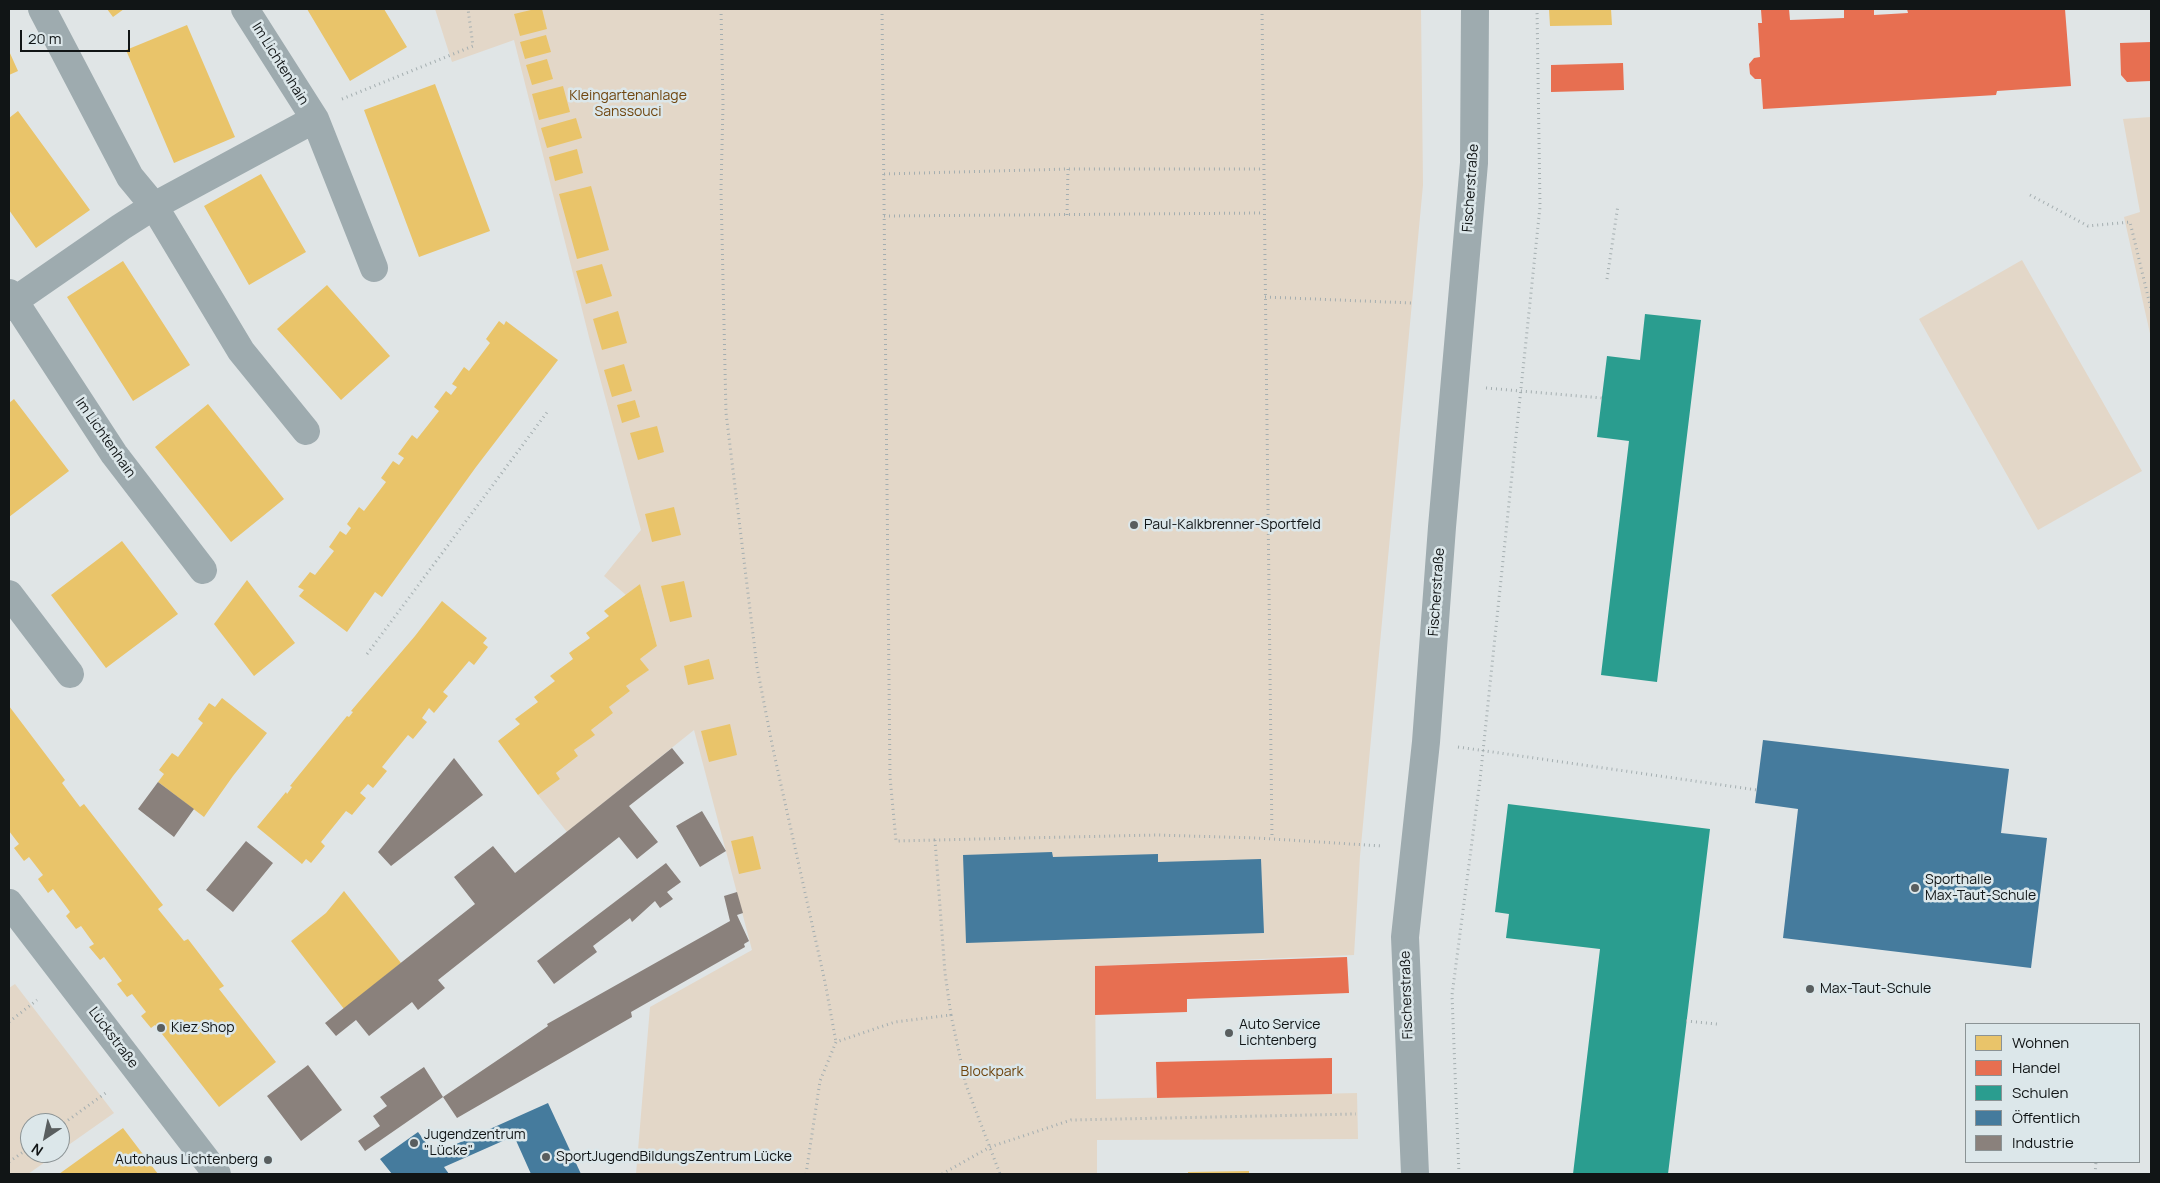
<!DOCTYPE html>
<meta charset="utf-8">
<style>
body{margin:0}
#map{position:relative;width:2160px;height:1183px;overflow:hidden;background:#e0e5e6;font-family:Manrope,sans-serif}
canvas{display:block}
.frame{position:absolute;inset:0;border:10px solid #111516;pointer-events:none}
.legend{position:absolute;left:1965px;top:1023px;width:175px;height:140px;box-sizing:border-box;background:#dce7ea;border:1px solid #8b9395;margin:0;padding:6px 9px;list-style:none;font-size:15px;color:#111516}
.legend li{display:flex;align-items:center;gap:10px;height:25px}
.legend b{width:25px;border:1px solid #8b9395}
.north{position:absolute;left:20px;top:1113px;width:50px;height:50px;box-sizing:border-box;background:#dce7ea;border:1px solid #8b9395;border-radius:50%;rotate:214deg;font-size:14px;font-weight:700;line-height:20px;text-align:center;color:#111516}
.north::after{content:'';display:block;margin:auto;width:18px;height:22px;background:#595e5f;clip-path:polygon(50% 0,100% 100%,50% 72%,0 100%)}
.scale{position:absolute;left:20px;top:30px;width:110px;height:22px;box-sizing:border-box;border:2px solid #111516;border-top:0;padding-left:6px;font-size:15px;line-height:18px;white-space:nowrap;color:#111516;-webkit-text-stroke:4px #dce7ea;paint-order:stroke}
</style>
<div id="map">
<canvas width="2160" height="1183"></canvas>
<div class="frame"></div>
<ul class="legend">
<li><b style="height:14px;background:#e9c46a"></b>Wohnen</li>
<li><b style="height:14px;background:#e76f51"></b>Handel</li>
<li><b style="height:14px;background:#2a9d8f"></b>Schulen</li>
<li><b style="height:14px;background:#457b9d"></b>Öffentlich</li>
<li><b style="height:14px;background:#8a817c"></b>Industrie</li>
</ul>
<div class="north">N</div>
<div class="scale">20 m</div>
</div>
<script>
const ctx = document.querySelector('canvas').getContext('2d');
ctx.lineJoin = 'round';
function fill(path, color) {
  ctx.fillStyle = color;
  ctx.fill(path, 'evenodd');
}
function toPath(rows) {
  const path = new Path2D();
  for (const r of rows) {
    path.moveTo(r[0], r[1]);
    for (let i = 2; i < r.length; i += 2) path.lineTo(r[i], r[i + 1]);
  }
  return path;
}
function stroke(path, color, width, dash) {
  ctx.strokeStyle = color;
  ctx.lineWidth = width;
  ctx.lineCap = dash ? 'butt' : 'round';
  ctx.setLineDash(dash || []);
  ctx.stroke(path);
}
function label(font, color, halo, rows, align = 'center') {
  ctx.font = font + ' Manrope,sans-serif';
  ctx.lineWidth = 5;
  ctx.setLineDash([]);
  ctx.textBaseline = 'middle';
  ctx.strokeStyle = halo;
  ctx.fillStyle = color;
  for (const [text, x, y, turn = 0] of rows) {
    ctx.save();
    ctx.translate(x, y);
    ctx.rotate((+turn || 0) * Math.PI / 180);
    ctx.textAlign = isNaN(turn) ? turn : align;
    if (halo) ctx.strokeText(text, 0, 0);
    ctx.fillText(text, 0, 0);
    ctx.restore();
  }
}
const green = toPath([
 [435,9,1421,9,1423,185,1360,856,1354,955,1095,966,1096,1099,1357,1093,1358,1139,1097,1140,1097,1174,636,1174,650,1007,752,950,694,730,567,832,538,795,560,779,556,773,578,756,574,750,594,735,591,730,613,713,609,707,630,691,626,686,648,670,640,659,657,646,640,584,626,595,604,576,641,530,591,345,514,40,452,62],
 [2151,117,2151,338,2124,217,2140,212,2123,119],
 [2022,260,2142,471,2038,530,1919,319],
 [15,984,114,1113,60,1151,60,1123,30,1123,30,1153,58,1153,28,1174,9,1174,9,988]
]);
const homes = toPath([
 [107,9,124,9,113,17],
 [307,9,384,9,407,47,350,81],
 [535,9,542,9,547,29,520,36,514,14],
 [1549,9,1611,9,1612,25,1550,26],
 [187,25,235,137,174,163,126,50],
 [546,35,551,52,525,59,520,42],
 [9,51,18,71,9,75],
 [547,59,553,79,532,85,526,65],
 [435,84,490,231,419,257,364,110],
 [563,86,570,112,539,120,532,94],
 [18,111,90,210,36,248,9,210,9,118],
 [576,118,582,138,547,148,541,128],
 [577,149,583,173,555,181,549,157],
 [261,174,306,252,249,285,204,206],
 [591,186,609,250,577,259,559,194],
 [123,261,190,365,133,401,67,297],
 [602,264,612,296,586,304,576,271],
 [327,285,390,356,341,400,277,329],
 [618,311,627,343,602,350,593,319],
 [499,321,504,325,506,321,558,360,476,467,382,597,375,592,347,632,299,596,304,590,298,587,310,572,315,575,334,551,329,547,340,531,346,535,351,528,347,524,359,507,364,511,386,482,381,478,393,461,399,465,404,458,398,454,412,435,417,439,439,411,434,407,446,391,451,395,457,387,452,384,464,367,469,371,490,343,486,339],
 [624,364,632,391,612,397,604,370],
 [14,399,69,471,9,517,9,403],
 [635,400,640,417,622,423,617,405],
 [208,404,284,499,231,542,155,447],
 [657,426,664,452,638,460,630,433],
 [674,507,681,535,652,542,645,514],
 [122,541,178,614,106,668,51,595],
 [247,580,295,643,254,676,214,624],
 [684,581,692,617,670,622,661,586],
 [640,584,657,646,640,659,649,670,626,686,630,691,609,707,613,713,591,730,595,735,574,750,578,756,556,773,560,779,538,795,498,741,520,724,515,719,538,702,534,697,555,681,550,676,573,659,569,653,590,638,586,633,609,616,604,611],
 [442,601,487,638,483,643,488,647,474,665,469,661,443,692,448,696,434,713,429,708,422,718,427,722,413,739,408,735,382,767,387,771,373,788,368,784,360,793,366,798,352,815,346,811,321,842,325,846,311,863,306,859,302,864,257,827,286,792,287,794,292,787,290,786,347,716,349,717,353,712,351,711,415,636],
 [709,659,714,679,688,685,684,666],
 [222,698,267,733,233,776,204,817,158,782,164,774,159,770,172,753,178,757,203,723,198,719,209,703,215,707],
 [9,706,65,780,62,783,80,807,84,804,163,905,158,909,184,941,188,939,224,986,219,989,276,1062,219,1107,155,1025,151,1028,141,1016,146,1012,132,994,127,997,117,984,122,981,104,957,100,960,89,947,94,944,81,926,76,929,66,916,70,912,53,889,48,893,38,879,43,875,29,857,24,861,14,848,19,844,9,831],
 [730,724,737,755,709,762,701,731],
 [753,836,761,869,739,874,731,841],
 [344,891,401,963,344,1009,291,941,326,913],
 [123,1128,158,1174,59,1174],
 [1249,1171,1249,1174,1188,1174,1188,1172]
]);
const shops = toPath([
 [1789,9,1790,20,1844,18,1844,9,1874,9,1874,15,1908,13,1907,9,2065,9,2071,86,1997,91,1996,95,1763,109,1761,79,1755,79,1750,74,1749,64,1754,58,1760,57,1758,23,1762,23,1761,10],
 [2151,42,2151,81,2127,82,2121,75,2120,43],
 [1623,63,1624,90,1551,92,1551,65],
 [1347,957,1349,993,1187,999,1187,1012,1095,1015,1095,966],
 [1332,1058,1332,1094,1157,1098,1156,1062]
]);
const schools = toPath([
 [1645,314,1701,320,1657,682,1601,675,1629,441,1597,437,1607,356,1640,360],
 [1508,804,1710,829,1668,1174,1573,1174,1600,949,1506,938,1509,914,1495,912]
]);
const public = toPath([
 [1763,740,2009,769,2001,833,2047,838,2031,968,1783,938,1798,809,1755,803],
 [1052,852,1053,857,1158,854,1158,862,1261,859,1264,933,966,943,963,855],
 [548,1103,581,1174,531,1174,514,1136,444,1167,449,1174,392,1174,380,1159,418,1132,434,1154]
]);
const industry = toPath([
 [672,748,684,763,629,806,658,842,637,859,619,837,438,980,445,988,418,1010,412,1002,369,1036,356,1020,336,1036,325,1023,475,904,454,877,493,846,515,873],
 [454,758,483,795,391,866,378,852],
 [158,782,194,809,174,837,138,809],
 [702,811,726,851,700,867,676,826],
 [246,841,273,863,233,912,206,890],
 [666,863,681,882,667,892,673,899,660,908,655,901,632,922,630,918,593,946,597,952,554,984,537,961],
 [737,892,743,913,737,915,749,941,744,944,745,947,631,1012,632,1017,457,1118,443,1097,548,1026,547,1024,730,921,724,896],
 [308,1065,342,1110,301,1141,267,1096],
 [424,1067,443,1097,365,1151,358,1141,380,1126,373,1116,387,1106,380,1097]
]);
const path = toPath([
 [721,9,723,104,721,190,726,413,757,667,773,749,825,982,836,1042],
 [882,9,890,777,896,841,935,840],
 [1262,9,1272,839],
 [342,99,473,46,468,9],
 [884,174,1068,169,1263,169],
 [2030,195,2088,226,2130,222,2151,309],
 [1067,215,1068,169],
 [884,216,1264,213],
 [1607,279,1618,205],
 [1265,297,1412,303],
 [1486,388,1602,398],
 [367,654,548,411],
 [1458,747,1757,790],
 [951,1015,945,973,935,840,1156,835,1257,838,1382,846],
 [1686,1021,1717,1024],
 [9,1022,37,1000],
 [60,1126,107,1092],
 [9,1162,30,1147],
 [806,1174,820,1081,836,1042,895,1022,951,1015,966,1085,1000,1174],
 [942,1174,990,1147,1071,1120,1356,1114],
 [1459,1174,1452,995,1480,780,1540,207,1537,9],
 [2095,1174,2096,1162]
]);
const minor = toPath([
 [42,9,130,177,154,206,241,351,306,431],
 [245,9,315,119,374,268],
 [9,293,114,454,203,570],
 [9,307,14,301,121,227,154,206,315,119],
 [9,594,70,674],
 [9,903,217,1174],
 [1415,1174,1405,937,1426,742,1442,527,1474,163,1475,9]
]);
const markers = [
 [1134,525,5,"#595e5f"],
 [1915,888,5,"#595e5f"],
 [1810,989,5,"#595e5f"],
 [161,1028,5,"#595e5f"],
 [1229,1033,5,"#595e5f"],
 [414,1143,5,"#595e5f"],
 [546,1157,5,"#595e5f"],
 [268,1160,5,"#595e5f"]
];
const streetNames = [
 ["Im Lichtenhain",280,64,58],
 ["Fischerstraße",1471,188,-86],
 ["Im Lichtenhain",105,438,55],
 ["Fischerstraße",1437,592,-86],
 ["Fischerstraße",1407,995,-92],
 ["Lückstraße",113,1038,53]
];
const parkNames = [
 ["Kleingartenanlage",628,96],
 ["Sanssouci",628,112],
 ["Blockpark",992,1072]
];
const poiNames = [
 ["Paul-Kalkbrenner-Sportfeld",1144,525],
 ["Sporthalle",1925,880],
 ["Max-Taut-Schule",1925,896],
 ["Max-Taut-Schule",1820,989],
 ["Auto Service",1239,1025],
 ["Lichtenberg",1239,1041],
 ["Kiez Shop",171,1028],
 ["Jugendzentrum",424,1135],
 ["\"Lücke\"",424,1151],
 ["SportJugendBildungsZentrum Lücke",556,1157],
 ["Autohaus Lichtenberg",258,1160,"right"]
];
fill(green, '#e3d7c8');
fill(homes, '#e9c46a');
fill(shops, '#e76f51');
fill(schools, '#2a9d8f');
fill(public, '#457b9d');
fill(industry, '#8a817c');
stroke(path, '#a4aeb0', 3, [1, 4]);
stroke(minor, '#9eabaf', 28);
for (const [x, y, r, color] of markers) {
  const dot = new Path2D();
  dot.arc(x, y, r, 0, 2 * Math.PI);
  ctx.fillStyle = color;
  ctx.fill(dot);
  stroke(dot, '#dce7ea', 2);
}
label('14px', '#111516', '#dce7ea', streetNames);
label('14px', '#70460f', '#dce7ea', parkNames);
label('14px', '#111516', '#dce7ea', poiNames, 'left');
</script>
